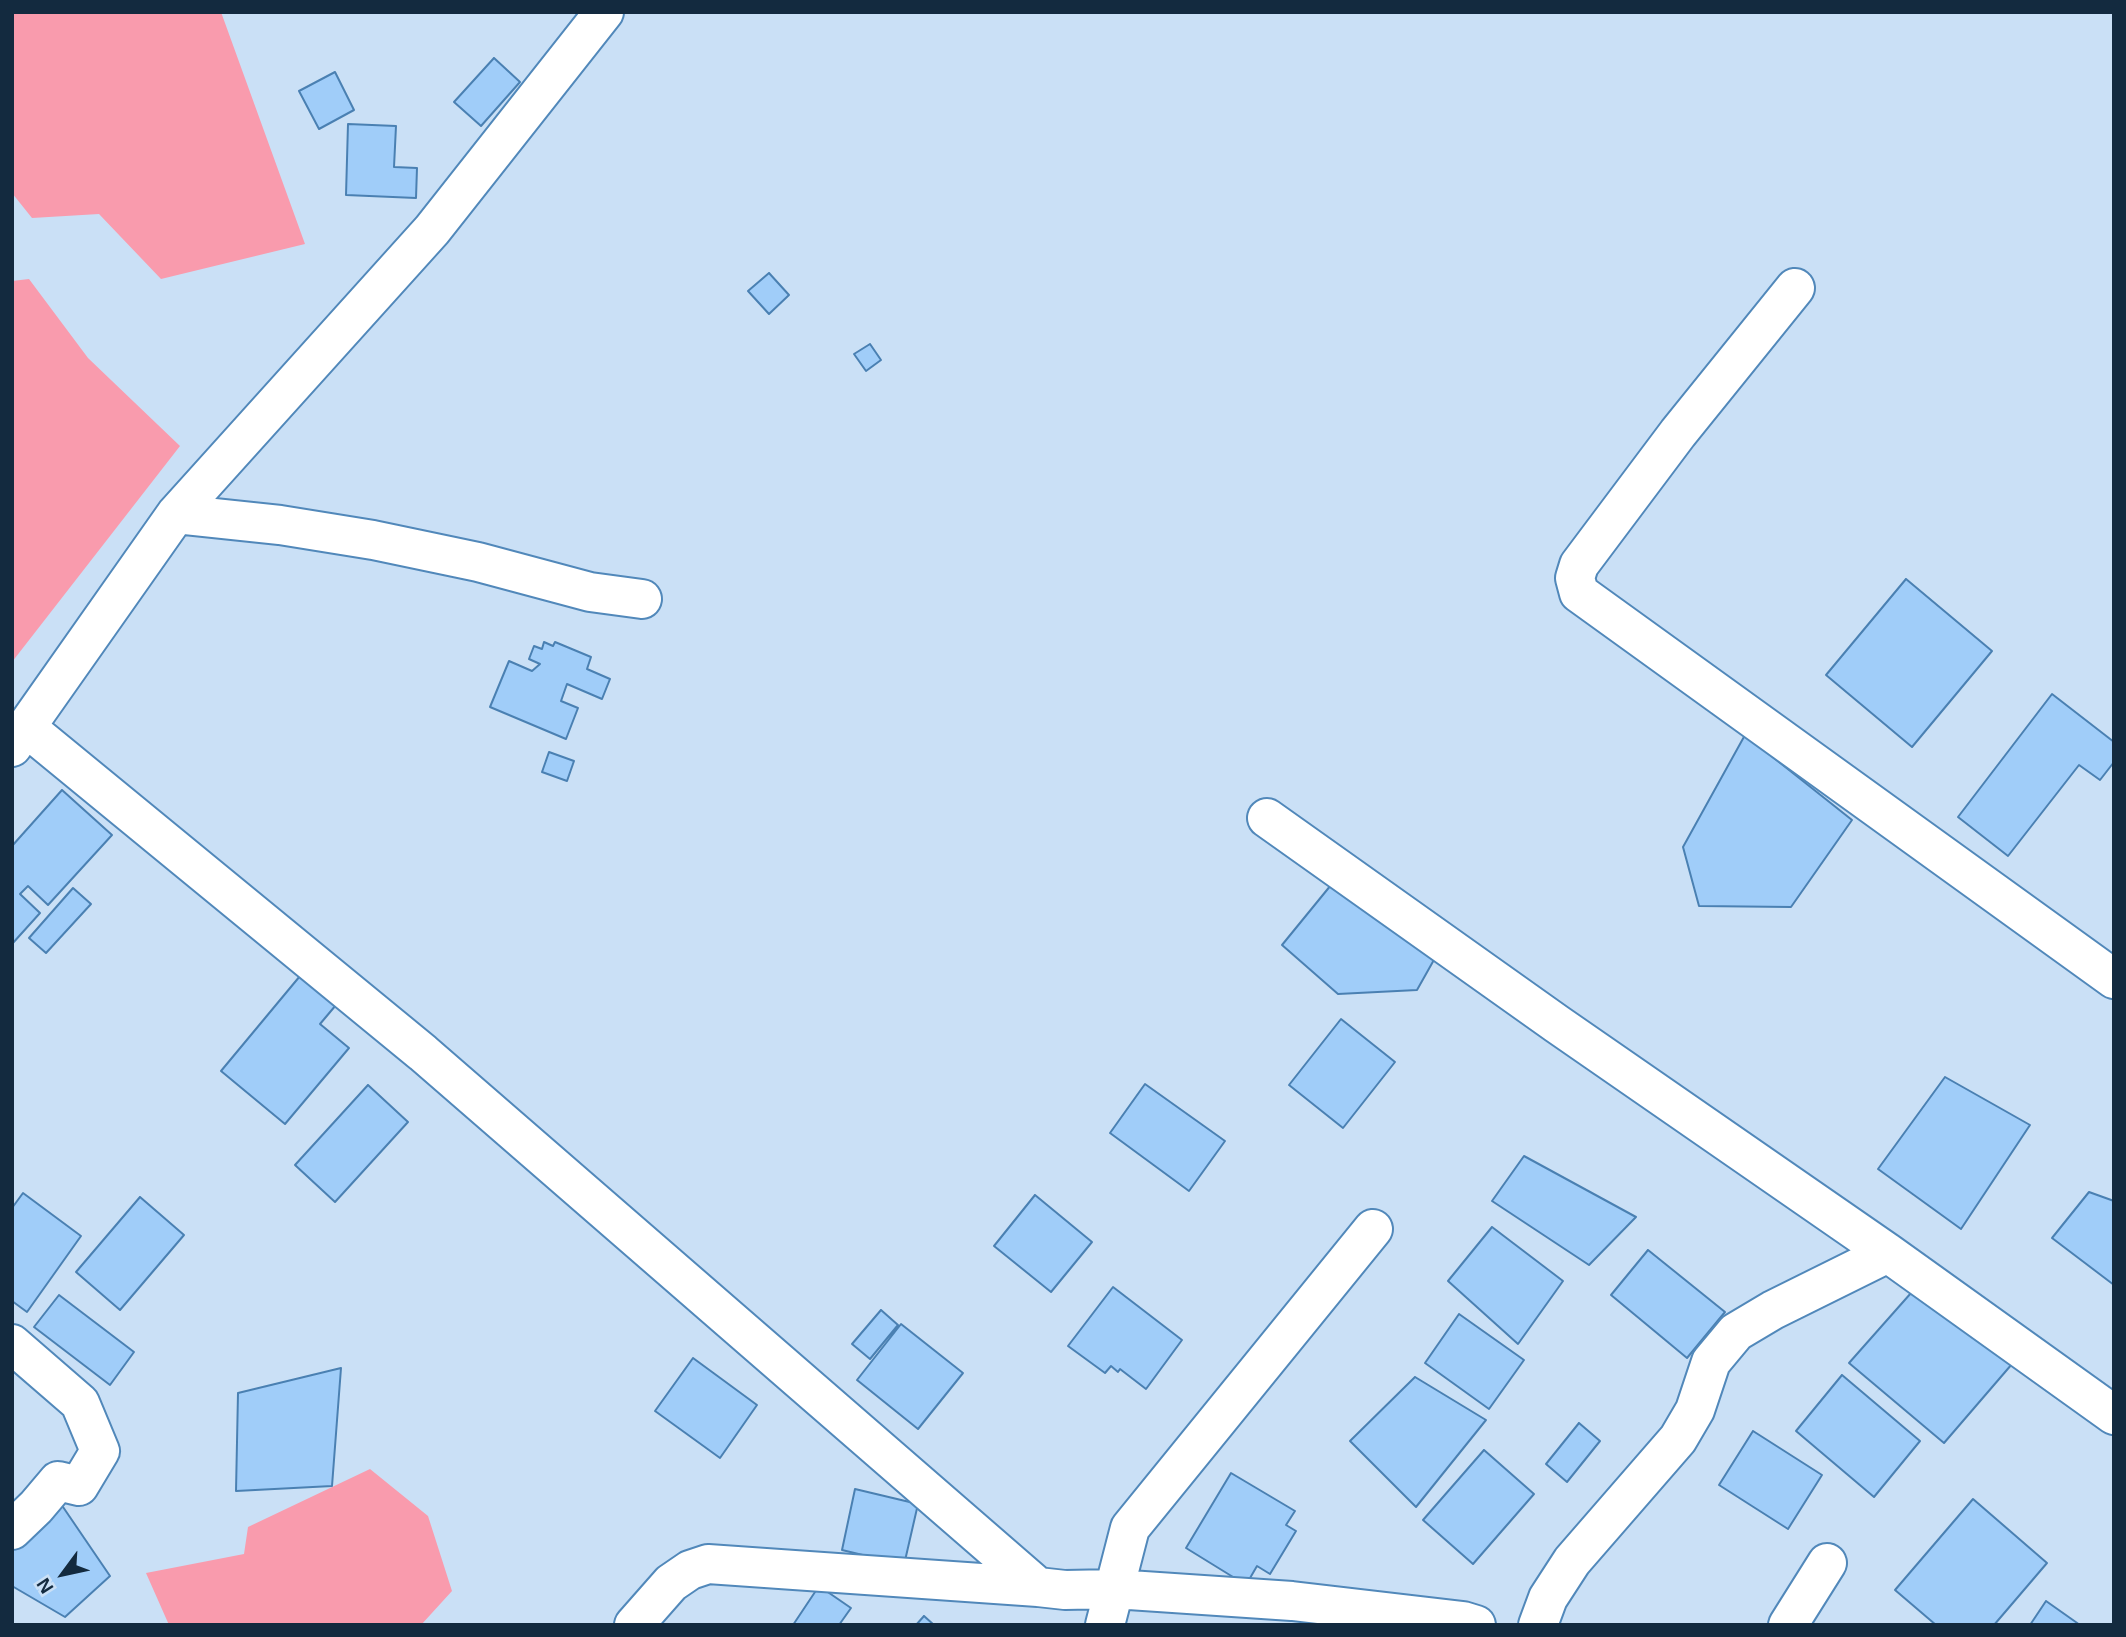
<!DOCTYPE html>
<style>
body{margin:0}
#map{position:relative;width:2126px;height:1637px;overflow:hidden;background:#cae0f6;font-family:Arial,sans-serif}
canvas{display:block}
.frame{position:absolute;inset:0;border:14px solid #132a3f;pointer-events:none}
.north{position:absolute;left:28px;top:1539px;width:70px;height:70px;-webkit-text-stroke:5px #cae0f6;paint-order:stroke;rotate:237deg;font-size:19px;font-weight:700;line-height:28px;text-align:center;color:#132a3f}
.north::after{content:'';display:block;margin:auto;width:24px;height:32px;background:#132a3f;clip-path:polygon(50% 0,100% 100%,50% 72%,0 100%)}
</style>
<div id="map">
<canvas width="2126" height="1637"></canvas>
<div class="frame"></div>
<div class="north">N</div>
</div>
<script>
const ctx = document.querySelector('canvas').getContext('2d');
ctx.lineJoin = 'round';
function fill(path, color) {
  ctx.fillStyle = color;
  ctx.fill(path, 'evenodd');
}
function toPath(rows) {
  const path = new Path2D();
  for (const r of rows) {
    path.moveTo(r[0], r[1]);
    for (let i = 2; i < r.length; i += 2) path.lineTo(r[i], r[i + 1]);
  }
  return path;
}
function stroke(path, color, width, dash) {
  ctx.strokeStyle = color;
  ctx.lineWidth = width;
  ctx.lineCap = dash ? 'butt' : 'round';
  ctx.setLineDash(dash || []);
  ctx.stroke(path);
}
const green = toPath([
 [12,12,221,12,305,244,161,279,99,214,32,218,12,193],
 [29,279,88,358,180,446,12,662,12,281],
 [370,1469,428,1516,452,1591,421,1625,169,1625,146,1573,244,1554,248,1527]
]);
const building = toPath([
 [494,58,520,82,481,126,454,102,494,58],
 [335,72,354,110,319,129,299,91,335,72],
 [348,124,396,126,394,167,417,168,416,198,346,195,348,124],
 [769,273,789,295,769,314,748,291,769,273],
 [870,344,881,360,866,371,854,354,870,344],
 [1906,579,1992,651,1912,747,1826,675,1906,579],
 [544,642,553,646,555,642,591,657,587,669,610,679,602,699,567,684,561,701,578,708,566,739,490,707,509,661,532,671,540,664,529,659,534,646,542,649,544,642],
 [2052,694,2114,742,2114,762,2100,780,2079,765,2008,856,1958,817,2052,694],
 [1745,735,1852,820,1791,907,1699,906,1683,847,1745,735],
 [549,752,574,761,567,781,542,772,549,752],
 [62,790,112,835,48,905,28,886,20,894,40,913,12,944,12,846,62,790],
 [1331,885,1435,958,1417,990,1338,994,1282,945,1331,885],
 [73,888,91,904,46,953,29,938,73,888],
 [300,976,336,1005,320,1024,349,1048,285,1124,221,1071,300,976],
 [1341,1019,1395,1062,1343,1128,1289,1085,1341,1019],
 [1945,1077,2030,1125,1961,1229,1878,1169,1945,1077],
 [1145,1084,1225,1141,1189,1191,1110,1133,1145,1084],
 [368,1085,408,1122,335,1202,295,1165,368,1085],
 [1524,1156,1636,1217,1589,1265,1492,1201,1524,1156],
 [2089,1192,2114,1201,2114,1285,2052,1238,2089,1192],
 [23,1193,81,1236,27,1312,12,1301,12,1208,23,1193],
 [1035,1195,1092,1242,1051,1292,994,1246,1035,1195],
 [140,1197,184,1235,120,1310,76,1272,140,1197],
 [1492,1227,1563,1281,1518,1344,1448,1281,1492,1227],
 [1648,1250,1725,1312,1687,1358,1611,1295,1648,1250],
 [1113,1287,1182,1340,1146,1389,1120,1369,1118,1372,1111,1366,1105,1373,1068,1346,1113,1287],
 [1911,1293,2012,1364,1944,1443,1849,1363,1911,1293],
 [59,1295,134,1352,110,1385,34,1327,59,1295],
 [881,1310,898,1325,870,1359,852,1344,881,1310],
 [1459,1314,1524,1360,1489,1409,1425,1363,1459,1314],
 [901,1324,963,1373,918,1429,857,1380,901,1324],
 [693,1358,757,1405,720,1458,655,1411,693,1358],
 [341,1368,332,1486,236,1491,238,1393,341,1368],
 [1842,1375,1920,1441,1874,1497,1796,1431,1842,1375],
 [1415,1377,1486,1420,1416,1507,1350,1441,1415,1377],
 [1579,1423,1600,1441,1567,1482,1546,1464,1579,1423],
 [1753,1431,1822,1475,1788,1529,1719,1485,1753,1431],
 [1484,1450,1534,1494,1473,1564,1423,1520,1484,1450],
 [1231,1473,1295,1511,1286,1525,1296,1531,1270,1574,1257,1566,1246,1585,1186,1548,1231,1473],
 [855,1489,918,1504,904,1565,842,1550,855,1489],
 [1973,1499,2047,1563,1994,1625,1936,1625,1895,1590,1973,1499],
 [61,1504,110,1576,65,1617,12,1586,12,1548,61,1504],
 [819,1586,851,1608,839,1625,793,1625,819,1586],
 [2046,1601,2080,1625,2030,1625,2046,1601],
 [924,1616,934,1625,916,1625,924,1616]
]);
const minor = toPath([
 [1795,288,1678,433,1579,565,1575,578,1579,593,2114,979],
 [176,514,280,525,373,540,478,562,590,592,642,599],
 [27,728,423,1053,1038,1587,1065,1590,1114,1589,1292,1601,1463,1621,1476,1625],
 [12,747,176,514,432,230,604,12],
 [1267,818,1557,1024,1888,1253,2114,1415],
 [12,1344,80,1403,100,1451,79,1486,58,1481,36,1507,12,1530],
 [634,1625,671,1583,690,1570,708,1564,1038,1587],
 [1105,1625,1130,1528,1373,1229],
 [1538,1625,1548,1598,1572,1561,1678,1439,1695,1410,1711,1362,1736,1332,1773,1310,1888,1253],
 [1788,1625,1827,1563]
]);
fill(green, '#f99bad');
fill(building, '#a0cdf9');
stroke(building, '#4a80b2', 2);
stroke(minor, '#5188ba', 42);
stroke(minor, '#fff', 38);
</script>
